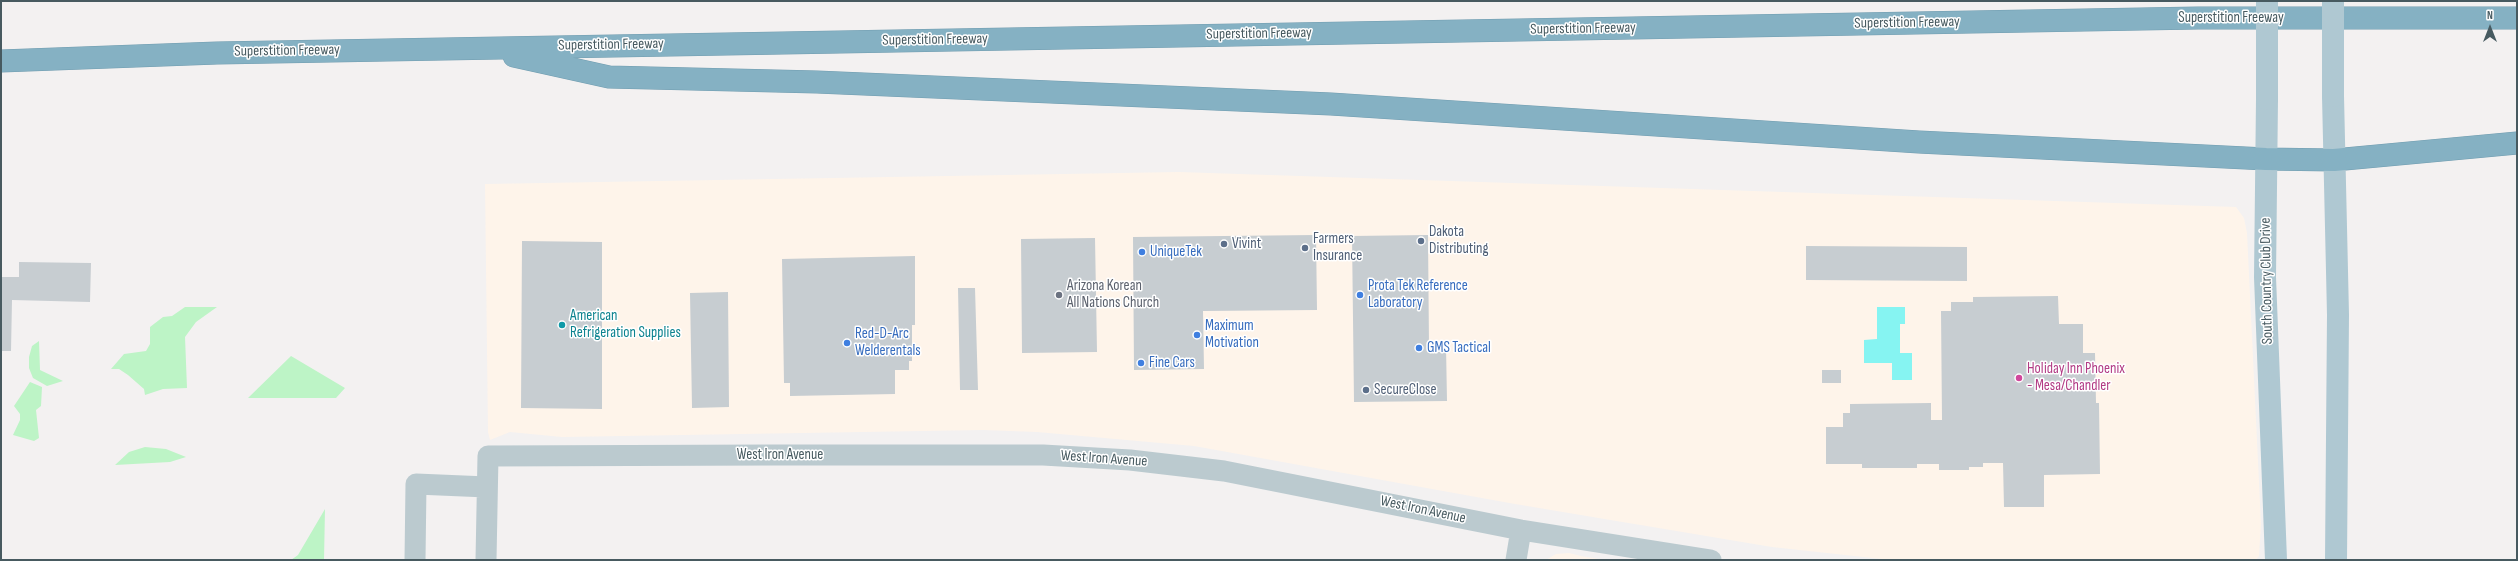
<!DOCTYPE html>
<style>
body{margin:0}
#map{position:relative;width:2518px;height:561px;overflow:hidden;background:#f3f1f1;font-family:"Sofia Sans Condensed",sans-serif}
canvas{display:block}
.frame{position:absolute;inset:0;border:2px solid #475a60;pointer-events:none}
.north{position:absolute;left:2470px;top:8px;width:40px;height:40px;-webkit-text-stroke:3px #fff;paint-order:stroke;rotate:0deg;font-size:11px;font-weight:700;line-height:16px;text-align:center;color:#475a60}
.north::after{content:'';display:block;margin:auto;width:14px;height:18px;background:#475a60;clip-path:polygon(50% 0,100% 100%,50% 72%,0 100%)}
</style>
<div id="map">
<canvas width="2518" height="561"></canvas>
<div class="frame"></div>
<div class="north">N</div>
</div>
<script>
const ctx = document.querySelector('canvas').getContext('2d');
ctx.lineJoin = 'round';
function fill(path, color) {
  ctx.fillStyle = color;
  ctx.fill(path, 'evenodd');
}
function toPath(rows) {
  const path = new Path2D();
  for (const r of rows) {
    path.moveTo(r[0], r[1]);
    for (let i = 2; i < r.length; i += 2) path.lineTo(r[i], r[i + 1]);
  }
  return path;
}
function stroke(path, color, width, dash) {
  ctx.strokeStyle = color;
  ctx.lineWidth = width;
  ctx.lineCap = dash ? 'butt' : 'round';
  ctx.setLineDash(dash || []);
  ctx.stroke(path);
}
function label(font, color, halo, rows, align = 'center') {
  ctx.font = font + ' "Sofia Sans Condensed",sans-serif';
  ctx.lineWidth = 3;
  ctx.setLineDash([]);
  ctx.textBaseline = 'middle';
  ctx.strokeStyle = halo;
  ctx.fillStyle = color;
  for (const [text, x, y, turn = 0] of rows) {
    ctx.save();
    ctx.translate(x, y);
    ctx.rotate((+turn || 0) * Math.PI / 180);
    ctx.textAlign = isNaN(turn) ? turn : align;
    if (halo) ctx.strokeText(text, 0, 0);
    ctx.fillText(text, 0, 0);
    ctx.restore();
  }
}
const commercial = toPath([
 [1179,172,2236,207,2244,218,2247,233,2261,524,2259,556,2256,560,1891,560,1772,547,1515,504,1194,446,1037,432,983,430,562,437,510,432,490,440,488,432,485,184],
 [1569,553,1581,556,1605,560,1546,560,1556,554]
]);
const green = toPath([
 [185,307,217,307,196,322,185,337,187,388,163,389,145,395,144,389,128,375,119,369,111,369,124,354,146,351,150,344,150,327,163,317,172,316],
 [39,341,40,370,63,381,47,386,33,378,29,368,29,357,32,346],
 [291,356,345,388,336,398,248,398],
 [30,382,42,387,41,406,36,410,39,438,34,441,13,435,20,420,20,414,14,406],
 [145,447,166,449,186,457,170,462,115,465,129,452],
 [325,509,324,560,291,560,298,555]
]);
const water = toPath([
 [1877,307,1905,307,1905,324,1900,324,1900,353,1912,353,1912,380,1892,380,1892,363,1864,363,1864,340,1877,339]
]);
const building = toPath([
 [1316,235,1317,310,1203,311,1204,369,1134,370,1133,237],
 [1428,235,1429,347,1446,346,1447,401,1354,402,1352,236],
 [1095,238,1097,352,1022,353,1021,239],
 [522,241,602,242,602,409,521,408],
 [1806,246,1967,247,1967,281,1806,280],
 [915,256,915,325,912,325,912,361,909,361,909,370,895,370,895,394,790,396,790,383,784,383,782,259],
 [19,262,91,263,90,302,12,300,11,351,1,351,1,277,19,277],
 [958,288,975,288,978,390,960,390],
 [728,292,729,407,692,408,690,293],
 [2058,296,2059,324,2083,324,2083,353,2095,353,2096,403,2099,403,2100,474,2044,475,2044,507,2004,507,2003,463,1983,463,1983,467,1969,467,1969,470,1939,470,1939,464,1917,464,1917,468,1862,468,1862,464,1826,464,1826,427,1843,427,1843,413,1850,413,1850,404,1931,403,1931,420,1942,420,1941,311,1951,311,1951,302,1973,302,1973,297],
 [1822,370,1841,370,1841,383,1822,383]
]);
const minor = toPath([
 [415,560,416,484,487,487],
 [486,560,488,456,773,455,1043,455,1130,460,1224,471,1521,530,1711,560],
 [1516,560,1521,530]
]);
const major = toPath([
 [2333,96,2338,315,2336,560],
 [2267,99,2265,277,2276,560]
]);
const highway = toPath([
 [514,56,609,77,817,82,1331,104,1919,142,2266,159,2334,160,2517,143],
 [1,61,217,53,2198,18,2517,18]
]);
const majorBridge = toPath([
 [2333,1,2333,96],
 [2267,99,2267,1]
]);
const markers = [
 [1421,241,4,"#5c6f8a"],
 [1224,244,4,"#5c6f8a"],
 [1305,248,4,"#5c6f8a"],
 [1142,252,4,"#3f7fe0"],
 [1059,295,4,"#6b7280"],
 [1360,295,4,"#3f7fe0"],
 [562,325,4,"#0f9aa8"],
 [1197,335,4,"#3f7fe0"],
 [847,343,4,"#3f7fe0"],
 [1419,348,4,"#3f7fe0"],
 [1141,363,4,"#3f7fe0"],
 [2019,378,4,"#d1479c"],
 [1366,390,4,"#5c6f8a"]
];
const streetNames = [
 ["Superstition Freeway",2231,18],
 ["Superstition Freeway",1907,23,-1],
 ["Superstition Freeway",1583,29,-1],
 ["Superstition Freeway",1259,34,-1],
 ["Superstition Freeway",935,40,-1],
 ["Superstition Freeway",611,45,-1],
 ["Superstition Freeway",287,51,-1],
 ["South Country Club Drive",2267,281,-91],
 ["West Iron Avenue",780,455],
 ["West Iron Avenue",1104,459,4],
 ["West Iron Avenue",1423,510,12]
];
const serviceNames = [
 ["Dakota",1429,232],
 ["Distributing",1429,249],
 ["Farmers",1313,239],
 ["Insurance",1313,256],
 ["Vivint",1232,244],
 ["SecureClose",1374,390]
];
const shopNames = [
 ["UniqueTek",1150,252],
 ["Prota Tek Reference",1368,286],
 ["Laboratory",1368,303],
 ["Maximum",1205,326],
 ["Motivation",1205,343],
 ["Red-D-Arc",855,334],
 ["Welderentals",855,351],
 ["GMS Tactical",1427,348],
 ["Fine Cars",1149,363]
];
const worshipNames = [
 ["Arizona Korean",1067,286],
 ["All Nations Church",1067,303]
];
const cultureNames = [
 ["American",570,316],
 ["Refrigeration Supplies",570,333]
];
const hotelNames = [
 ["Holiday Inn Phoenix",2027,369],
 ["- Mesa/Chandler",2027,386]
];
fill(commercial, '#fef4ea');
fill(green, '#bdf4c6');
fill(water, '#86f4f2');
fill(building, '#c7cdd1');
stroke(highway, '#709caf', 23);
stroke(minor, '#bbcacf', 21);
stroke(major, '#afc8d2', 22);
stroke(highway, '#85b1c3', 22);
stroke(majorBridge, '#afc8d2', 22);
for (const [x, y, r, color] of markers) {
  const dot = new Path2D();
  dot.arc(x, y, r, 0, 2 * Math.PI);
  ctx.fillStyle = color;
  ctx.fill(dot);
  stroke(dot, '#fff', 1.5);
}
label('15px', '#475a60', '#fff', streetNames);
label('15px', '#4e5e75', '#fff', serviceNames, 'left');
label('15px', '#366cbe', '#fff', shopNames, 'left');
label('15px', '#5b616d', '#fff', worshipNames, 'left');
label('15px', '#0d838f', '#fff', cultureNames, 'left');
label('15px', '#b23c85', '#fff', hotelNames, 'left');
</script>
